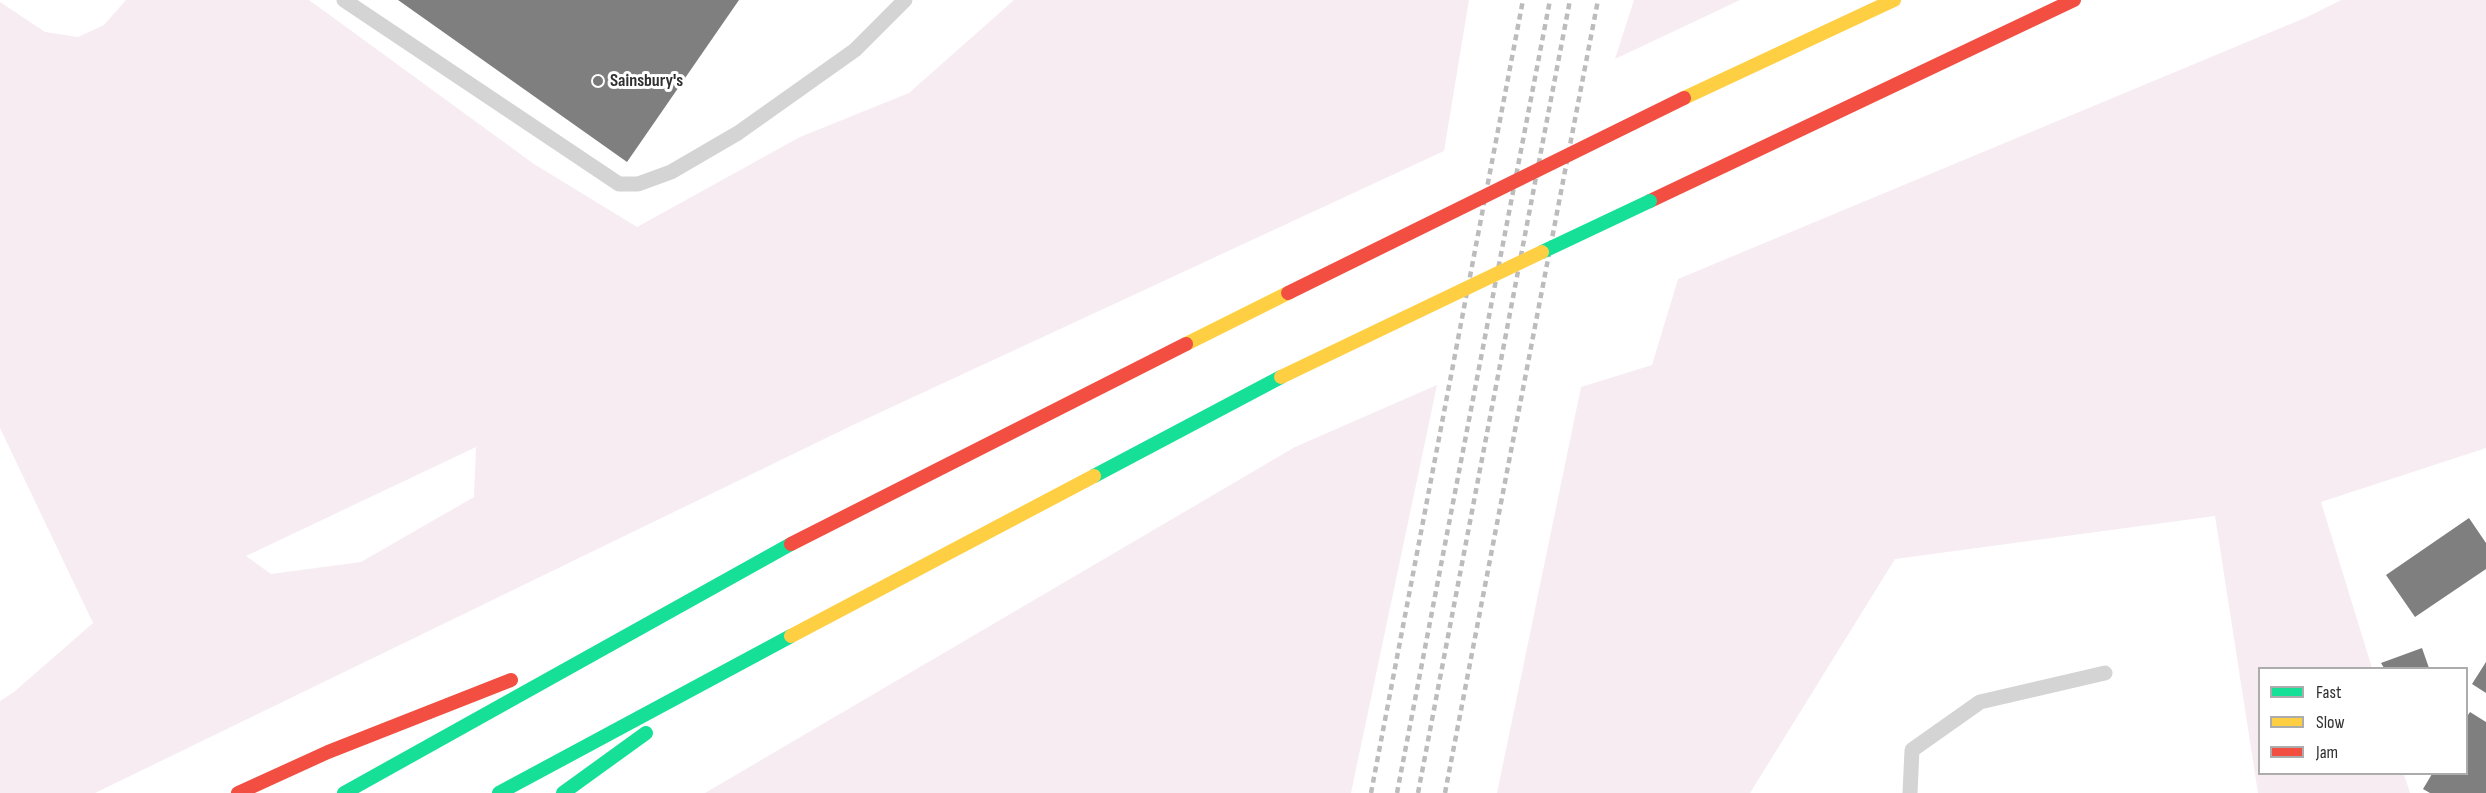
<!DOCTYPE html>
<style>
body{margin:0}
#map{position:relative;width:2486px;height:793px;overflow:hidden;background:#fff;font-family:"Sofia Sans Condensed",sans-serif}
canvas{display:block}
.legend{position:absolute;left:2258px;top:667px;width:210px;height:108px;box-sizing:border-box;background:#fff;border:2px solid #acacac;margin:0;padding:8px 10px;list-style:none;font-size:18px;color:#303030}
.legend li{display:flex;align-items:center;gap:12px;height:30px}
.legend b{width:30px;border:2px solid #acacac}
</style>
<div id="map">
<canvas width="2486" height="793"></canvas>
<ul class="legend">
<li><b style="height:8px;background:#16e098"></b>Fast</li>
<li><b style="height:8px;background:#ffcf43"></b>Slow</li>
<li><b style="height:8px;background:#f24e42"></b>Jam</li>
</ul>
</div>
<script>
const ctx = document.querySelector('canvas').getContext('2d');
ctx.lineJoin = 'round';
function fill(path, color) {
  ctx.fillStyle = color;
  ctx.fill(path, 'evenodd');
}
function toPath(rows) {
  const path = new Path2D();
  for (const r of rows) {
    path.moveTo(r[0], r[1]);
    for (let i = 2; i < r.length; i += 2) path.lineTo(r[i], r[i + 1]);
  }
  return path;
}
function stroke(path, color, width, dash) {
  ctx.strokeStyle = color;
  ctx.lineWidth = width;
  ctx.lineCap = dash ? 'butt' : 'round';
  ctx.setLineDash(dash || []);
  ctx.stroke(path);
}
function label(font, color, halo, rows, align = 'center') {
  ctx.font = font + ' "Sofia Sans Condensed",sans-serif';
  ctx.lineWidth = 6;
  ctx.setLineDash([]);
  ctx.textBaseline = 'middle';
  ctx.strokeStyle = halo;
  ctx.fillStyle = color;
  for (const [text, x, y, turn = 0] of rows) {
    ctx.save();
    ctx.translate(x, y);
    ctx.rotate((+turn || 0) * Math.PI / 180);
    ctx.textAlign = isNaN(turn) ? turn : align;
    if (halo) ctx.strokeText(text, 0, 0);
    ctx.fillText(text, 0, 0);
    ctx.restore();
  }
}
const green = toPath([
 [126,0,309,0,534,164,637,227,800,137,909,93,1014,0,1469,0,1444,151,853,425,95,793,0,793,0,701,14,692,93,623,0,428,0,2,45,32,78,37,104,25],
 [476,447,474,497,361,562,271,574,246,556],
 [1634,0,1740,0,1615,59],
 [2341,0,2486,0,2486,448,2321,502,2372,668,2260,668,2260,774,2404,774,2410,793,2258,793,2215,516,1895,559,1750,793,1497,793,1581,387,1652,365,1678,279,2307,17],
 [1437,385,1351,793,705,793,1295,447]
]);
const building = toPath([
 [398,0,739,0,627,162],
 [2469,518,2486,543,2486,569,2415,617,2386,575],
 [2422,648,2429,668,2384,668,2381,663],
 [2486,662,2486,693,2472,684],
 [2470,712,2486,722,2486,793,2430,793,2423,789,2432,774,2466,774,2466,718]
]);
const lane = toPath([
 [344,0,619,184,638,184,671,172,738,133,855,50,905,0],
 [1910,793,1912,750,1980,702,2105,673]
]);
const fast = toPath([
 [1094,476,1281,377],
 [344,793,791,544],
 [499,793,791,636],
 [563,793,646,733]
]);
const slow = toPath([
 [1684,98,1894,0],
 [1186,344,1288,293],
 [791,636,1094,476]
]);
const jam = toPath([
 [1650,201,2074,0],
 [791,544,1186,344],
 [238,793,328,752,511,680]
]);
const rail = toPath([
 [1371,793,1523,0],
 [1397,793,1550,0],
 [1418,793,1570,0],
 [1445,793,1598,0]
]);
const fastBridge = toPath([
 [1542,252,1650,201]
]);
const slowBridge = toPath([
 [1281,377,1542,252]
]);
const jamBridge = toPath([
 [1288,293,1684,98]
]);
const markers = [
 [598,81,6,"#787878"]
];
const poiNames = [
 ["Sainsbury's",610,81]
];
fill(green, '#f6ecf2');
fill(building, '#7f7f7f');
stroke(lane, '#d4d4d4', 15);
stroke(fast, '#16e098', 14);
stroke(slow, '#ffcf43', 14);
stroke(jam, '#f24e42', 14);
stroke(rail, '#bcbcbc', 4.5, [6, 4.5]);
stroke(fastBridge, '#16e098', 14);
stroke(slowBridge, '#ffcf43', 14);
stroke(jamBridge, '#f24e42', 14);
for (const [x, y, r, color] of markers) {
  const dot = new Path2D();
  dot.arc(x, y, r, 0, 2 * Math.PI);
  ctx.fillStyle = color;
  ctx.fill(dot);
  stroke(dot, '#fff', 2);
}
label('bold 18px', '#303030', '#fff', poiNames, 'left');
</script>
